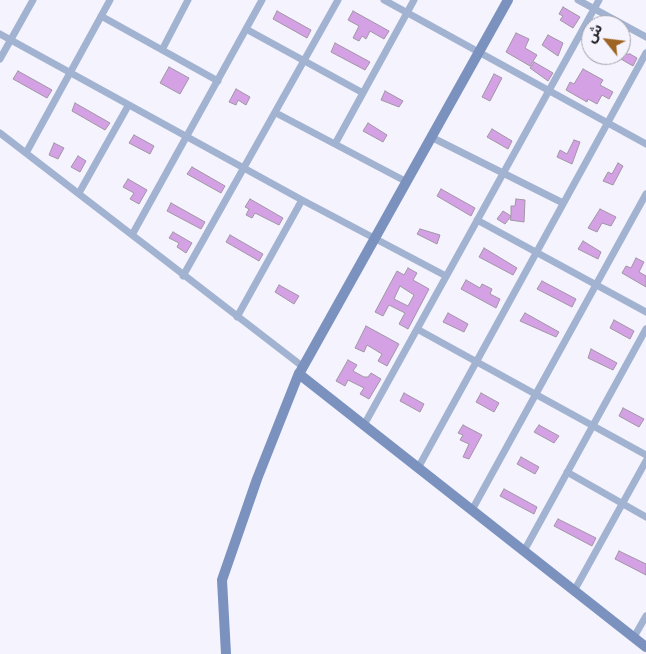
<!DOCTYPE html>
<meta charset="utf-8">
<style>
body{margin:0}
#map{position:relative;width:646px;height:654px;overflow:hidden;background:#f4f3fe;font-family:Lato,"Noto Sans Arabic",sans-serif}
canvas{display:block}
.north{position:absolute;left:581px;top:15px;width:50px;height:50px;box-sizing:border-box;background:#f4f3fe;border:1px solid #a09fa8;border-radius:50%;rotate:299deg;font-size:14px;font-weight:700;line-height:20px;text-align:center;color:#212027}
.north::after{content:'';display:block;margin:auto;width:18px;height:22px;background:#9e6423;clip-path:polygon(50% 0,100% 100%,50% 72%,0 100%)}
</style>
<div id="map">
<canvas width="646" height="654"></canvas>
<div class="north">ش</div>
</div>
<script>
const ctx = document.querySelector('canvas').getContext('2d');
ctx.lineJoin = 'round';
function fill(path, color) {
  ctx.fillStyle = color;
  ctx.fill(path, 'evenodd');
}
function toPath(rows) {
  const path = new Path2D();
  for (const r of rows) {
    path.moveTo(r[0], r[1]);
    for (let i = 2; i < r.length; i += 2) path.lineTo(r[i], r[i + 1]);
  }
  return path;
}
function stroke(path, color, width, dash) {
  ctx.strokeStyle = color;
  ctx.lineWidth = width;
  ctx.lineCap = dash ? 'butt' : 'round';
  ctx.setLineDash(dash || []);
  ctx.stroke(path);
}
const building = toPath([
 [563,7,580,17,573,28,560,20,563,16,559,14,563,7],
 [277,11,311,30,307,38,273,19,277,11],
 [353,11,389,31,384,39,370,31,366,39,362,36,359,41,353,38,359,26,348,20,353,11],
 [516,33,529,39,525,48,537,55,530,66,506,52,516,33],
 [548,35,563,43,558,56,542,45,548,35],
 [335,43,370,62,365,70,331,52,335,43],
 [630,54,637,58,633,66,614,55,630,54],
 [534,62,553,73,548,81,530,68,534,62],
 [169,67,189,78,180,94,160,83,169,67],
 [583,69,603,80,600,85,613,92,609,99,602,95,597,104,588,99,587,102,566,90,570,82,574,84,583,69],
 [18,71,52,90,47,98,13,79,18,71],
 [494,74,502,78,490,101,482,97,494,74],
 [236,89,250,97,246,105,238,100,236,105,229,102,236,89],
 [385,91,403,101,399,107,381,100,385,91],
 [75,103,110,123,105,130,72,111,75,103],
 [368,123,387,135,383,142,363,131,368,123],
 [492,129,512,141,508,149,487,137,492,129],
 [134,135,154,146,150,154,129,143,134,135],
 [574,140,580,142,572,164,557,157,560,150,567,154,574,140],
 [54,143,64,148,58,159,49,155,54,143],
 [78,156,86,161,80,172,71,167,78,156],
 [618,163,623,166,613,185,603,181,608,172,612,174,618,163],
 [192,167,225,186,221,193,187,174,192,167],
 [128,179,147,190,139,204,130,199,134,193,123,187,128,179],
 [441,189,475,208,471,216,437,196,441,189],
 [250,199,283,218,279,225,255,213,252,218,246,215,249,209,245,207,250,199],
 [516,199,525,200,524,222,510,220,511,216,505,224,497,219,503,211,511,216,511,206,515,206,516,199],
 [171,203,205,222,201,229,167,211,171,203],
 [600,209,616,217,611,226,602,223,597,232,588,228,600,209],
 [420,229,440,235,437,244,417,234,420,229],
 [173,232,192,243,186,253,177,247,179,243,169,238,173,232],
 [230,235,263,254,259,261,226,242,230,235],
 [583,241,601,252,598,259,578,249,583,241],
 [484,248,517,268,513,275,479,257,484,248],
 [636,258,644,262,639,272,646,276,646,287,622,273,626,266,631,268,636,258],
 [408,268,417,273,413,280,429,289,408,329,399,324,405,313,389,305,383,316,375,312,397,271,404,275,408,268],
 [400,286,414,295,408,306,394,299,400,286],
 [466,280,480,288,482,284,492,289,490,294,500,299,496,308,461,289,466,280],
 [542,281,576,299,572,307,537,289,542,281],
 [279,285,299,296,294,304,275,292,279,285],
 [448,313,468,324,464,332,443,322,448,313],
 [525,313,559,332,556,337,520,321,525,313],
 [614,320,634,331,630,339,610,328,614,320],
 [366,326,399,344,387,366,378,361,382,354,367,345,364,352,355,348,366,326],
 [591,349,617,363,613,370,588,358,591,349],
 [348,360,357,365,353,371,364,377,368,377,371,373,381,379,369,399,360,394,364,388,348,380,345,386,336,381,348,360],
 [404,393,424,404,420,412,400,401,404,393],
 [481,393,499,403,494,412,476,402,481,393],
 [623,408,644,419,639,427,619,416,623,408],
 [463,425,482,435,469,459,463,457,469,444,460,440,463,435,458,433,463,425],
 [539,425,559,436,554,443,534,432,539,425],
 [521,457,539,467,535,474,517,464,521,457],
 [504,489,537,507,534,514,500,496,504,489],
 [558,519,596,538,592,546,554,526,558,519],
 [619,551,646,564,646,575,615,559,619,551]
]);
const street = toPath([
 [384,0,646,144],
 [578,0,646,37],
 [101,16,218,81],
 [246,29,363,93],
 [0,34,302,200,446,276],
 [162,50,188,0],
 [0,59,33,0],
 [276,113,407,182],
 [0,133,302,366],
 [431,137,563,203],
 [335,144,414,0],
 [26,153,110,0],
 [79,193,128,106],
 [477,220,646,312],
 [132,235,262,0],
 [183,276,338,0],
 [237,317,302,200],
 [417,329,646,455],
 [364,425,599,0],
 [418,468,646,53],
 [567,472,646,517],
 [472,510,646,194],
 [524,551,646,329],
 [574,591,646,461],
 [634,637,646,616]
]);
const secondary = toPath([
 [508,0,299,374,646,647],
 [226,654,222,580,257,479,299,373]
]);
fill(building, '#d3a1e4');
stroke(building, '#a196a5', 1);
stroke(street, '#a2b3d1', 7);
stroke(secondary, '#7b92bf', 10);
</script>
